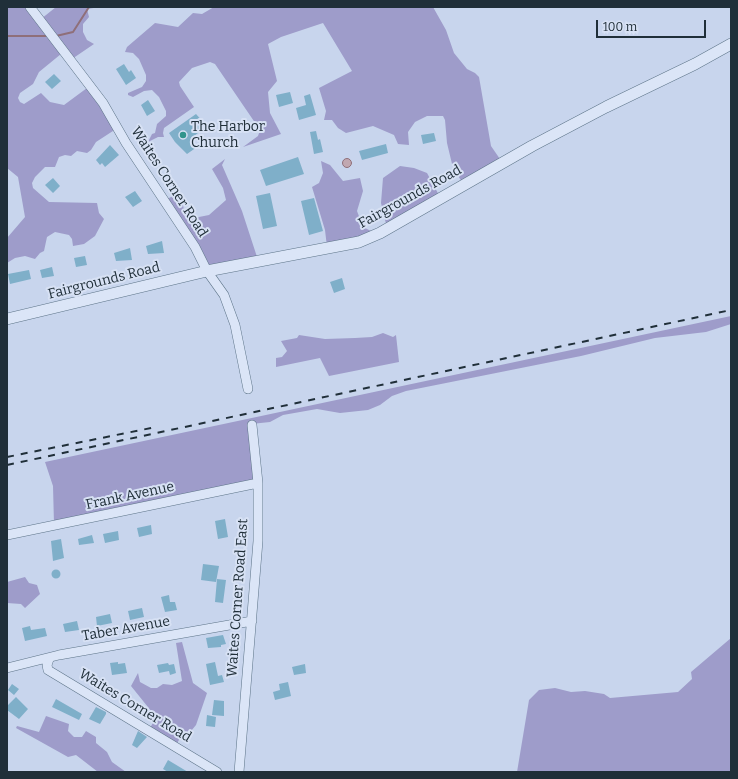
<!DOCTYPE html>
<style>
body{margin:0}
#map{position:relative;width:738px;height:779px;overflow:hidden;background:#c8d5ed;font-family:Bitter,serif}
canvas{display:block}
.frame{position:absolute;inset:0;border:8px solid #202f39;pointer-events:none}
.scale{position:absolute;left:596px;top:20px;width:110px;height:18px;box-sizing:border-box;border:2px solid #202f39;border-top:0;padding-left:5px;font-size:12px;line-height:14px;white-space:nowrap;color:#202f39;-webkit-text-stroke:3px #d7e1f4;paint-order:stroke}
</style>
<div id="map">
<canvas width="738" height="779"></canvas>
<div class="frame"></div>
<div class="scale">100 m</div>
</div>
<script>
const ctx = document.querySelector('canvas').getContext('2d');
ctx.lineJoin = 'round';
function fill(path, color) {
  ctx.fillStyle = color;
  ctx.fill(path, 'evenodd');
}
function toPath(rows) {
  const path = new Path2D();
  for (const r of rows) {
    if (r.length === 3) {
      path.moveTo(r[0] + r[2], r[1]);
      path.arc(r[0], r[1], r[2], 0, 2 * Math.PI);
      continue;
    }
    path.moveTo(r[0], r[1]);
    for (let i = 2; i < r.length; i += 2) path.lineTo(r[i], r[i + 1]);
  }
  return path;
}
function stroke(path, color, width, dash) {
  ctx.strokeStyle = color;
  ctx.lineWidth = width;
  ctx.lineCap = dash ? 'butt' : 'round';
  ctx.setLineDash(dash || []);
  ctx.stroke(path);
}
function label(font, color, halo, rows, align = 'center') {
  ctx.font = font + ' Bitter,serif';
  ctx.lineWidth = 4;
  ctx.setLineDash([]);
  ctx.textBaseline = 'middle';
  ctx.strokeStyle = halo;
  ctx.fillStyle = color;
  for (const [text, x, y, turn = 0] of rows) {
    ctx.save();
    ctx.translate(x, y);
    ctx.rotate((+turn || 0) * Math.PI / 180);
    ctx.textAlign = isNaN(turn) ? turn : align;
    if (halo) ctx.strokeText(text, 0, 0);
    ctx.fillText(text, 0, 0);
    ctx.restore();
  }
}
const green = toPath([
 [7,7,29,7,41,19,56,7,100,7,87,9,89,17,83,24,83,32,87,40,94,44,69,61,61,54,39,72,33,84,20,93,18,98,20,102,24,104,41,93,50,102,64,105,87,88,116,129,96,142,91,150,87,153,77,151,71,156,65,155,59,157,55,167,45,167,35,177,32,183,33,188,49,202,97,203,99,213,104,219,95,236,84,244,73,246,72,239,69,235,55,232,47,237,44,251,40,253,35,259,25,256,15,258,7,263,7,238,25,217,18,177,7,168],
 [214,7,433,7,446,30,454,53,467,69,475,73,479,77,491,146,502,162,462,182,453,168,447,143,445,120,443,116,427,116,415,122,408,132,409,145,398,144,394,135,373,126,346,133,338,128,332,120,324,120,326,111,319,88,352,71,323,23,281,37,268,44,277,81,268,92,270,113,281,134,243,147,258,136,260,130,215,64,210,62,192,68,179,82,180,86,194,107,164,128,163,133,164,137,158,137,148,142,152,134,155,133,157,124,166,116,166,111,159,97,152,90,144,91,133,97,128,95,128,93,142,87,146,81,146,75,139,59,133,53,125,52,127,47,155,23,178,27,193,13,202,14],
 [225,159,222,165,242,211,258,260,211,269,165,200,173,196,182,202,185,213,194,218,209,215,226,200,223,188,212,169],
 [321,161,330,165,343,181,360,178,363,191,357,211,363,227,377,234,387,228,381,203,383,178,400,166,414,168,427,173,440,197,438,198,380,232,374,235,357,242,327,247,325,230,312,187,319,183,323,173],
 [731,316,731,324,706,332,655,338,581,356,406,391,392,396,380,405,368,410,340,413,317,409,283,415,270,422,251,424,258,480,54,524,53,486,45,462],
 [383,333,393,337,396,335,399,362,329,376,320,358,276,367,276,358,282,357,287,351,281,341,297,338,299,335,325,339,355,338,372,337],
 [25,577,29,583,37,585,40,594,25,608,21,604,7,603,7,582],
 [731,638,731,772,517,772,529,700,539,690,555,688,571,692,585,691,604,694,610,698,678,692,692,679,691,672],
 [182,642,193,683,207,693,196,725,191,731,183,733,176,745,149,730,156,717,131,686,138,673,140,682,151,688,157,688,163,684,172,685,182,681,176,643],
 [46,716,69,724,68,731,74,737,82,737,86,731,96,737,96,743,107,752,112,762,126,772,98,772,76,755,68,757,16,728,17,726,39,732]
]);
const water = toPath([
 [347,163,4.5]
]);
const stream = toPath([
 [7,36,48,36],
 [56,36,73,32,89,7]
]);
const building = toPath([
 [124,64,129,72,131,70,136,78,126,85,116,69],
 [54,74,61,81,52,89,45,82],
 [290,92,293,103,279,107,276,95],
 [310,94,316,115,299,120,296,108,306,105,304,96],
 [148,100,155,111,147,116,141,105],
 [196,114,205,124,203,125,205,128,191,138,197,147,187,154,175,142,169,133],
 [316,131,318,140,320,139,323,152,314,154,310,132],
 [434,133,436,141,423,144,421,135],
 [386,144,388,153,362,160,359,151],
 [110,145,119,155,105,167,102,163,100,165,96,160],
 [298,157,304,174,266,186,260,170],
 [53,178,60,186,53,193,45,185],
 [135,191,142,201,133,207,125,197],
 [270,193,277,226,263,229,256,196],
 [314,198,323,231,309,235,301,201],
 [162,241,164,253,148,254,146,246],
 [130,248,132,260,116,261,114,253],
 [85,256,87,265,76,267,74,258],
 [52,267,54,276,42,278,40,270],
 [29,270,31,279,10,284,8,274],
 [342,278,345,289,334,293,330,282],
 [225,519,228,537,218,539,215,521],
 [151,525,152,534,139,537,137,528],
 [118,531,119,540,105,543,103,534],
 [92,535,94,543,79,545,78,539],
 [61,539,64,558,53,561,51,541],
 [203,564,219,566,216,582,201,580],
 [56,574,4.5],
 [217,579,226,580,223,603,215,602],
 [169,595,170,602,175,602,177,610,165,612,161,597],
 [142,608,144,617,130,620,128,611],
 [110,614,112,623,97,626,96,617],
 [77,621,79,630,65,632,63,624],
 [30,626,31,630,45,628,47,636,25,641,22,628],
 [223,635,226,644,221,645,221,647,208,648,206,638],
 [118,662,118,664,125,663,127,673,112,675,110,663],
 [215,662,218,676,222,675,224,682,210,685,206,664],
 [168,663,169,665,174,664,176,673,170,675,169,671,159,673,157,665],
 [305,664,306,673,294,675,292,667],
 [288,682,291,696,275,700,273,692,280,690,279,684],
 [12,684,19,689,14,695,8,690],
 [16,697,28,709,19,719,7,710,7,706],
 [56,699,82,714,79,720,52,707],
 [214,700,224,701,224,716,212,715],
 [96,707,106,712,106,714,100,724,89,719],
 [207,715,216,717,215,727,206,726],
 [138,731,147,737,137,748,132,745],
 [168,760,188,772,168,772,163,769]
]);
const minor = toPath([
 [30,7,103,103,126,143,195,247,207,271,224,295,235,325,248,389],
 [7,535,258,483],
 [49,659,47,665,48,670,53,673,217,772],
 [7,668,59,655,252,621],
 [239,772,258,541,258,483,252,425]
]);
const tertiary = toPath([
 [7,319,207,271,359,242,380,233,532,146,606,107,695,64,731,44]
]);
const rail = toPath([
 [7,457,156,427],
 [7,465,731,310]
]);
const markers = [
 [183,135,4,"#30948c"]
];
const poiNames = [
 ["The Harbor",191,127],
 ["Church",191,143]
];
const streetNames = [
 ["Waites Corner Road",169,182,57],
 ["Fairgrounds Road",410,197,-29],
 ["Fairgrounds Road",104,281,-14],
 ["Frank Avenue",130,496,-12],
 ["Waites Corner Road East",238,598,-86],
 ["Taber Avenue",126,629,-10],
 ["Waites Corner Road",135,706,31]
];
fill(green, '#9e9cca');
fill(water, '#c1a8b1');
stroke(water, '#8f6f79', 1);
stroke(stream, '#8f6f79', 2);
fill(building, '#7fafc9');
stroke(minor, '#5d7488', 10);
stroke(tertiary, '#5d7488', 12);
stroke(minor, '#dbe5f7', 9);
stroke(tertiary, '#dbe5f7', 11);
stroke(rail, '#202f39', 2, [7, 7]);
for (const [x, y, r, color] of markers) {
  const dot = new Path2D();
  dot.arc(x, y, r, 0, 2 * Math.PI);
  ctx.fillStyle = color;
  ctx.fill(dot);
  stroke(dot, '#d7e1f4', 1.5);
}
label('14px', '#202f39', '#d7e1f4', poiNames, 'left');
label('14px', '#202f39', '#d7e1f4', streetNames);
</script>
